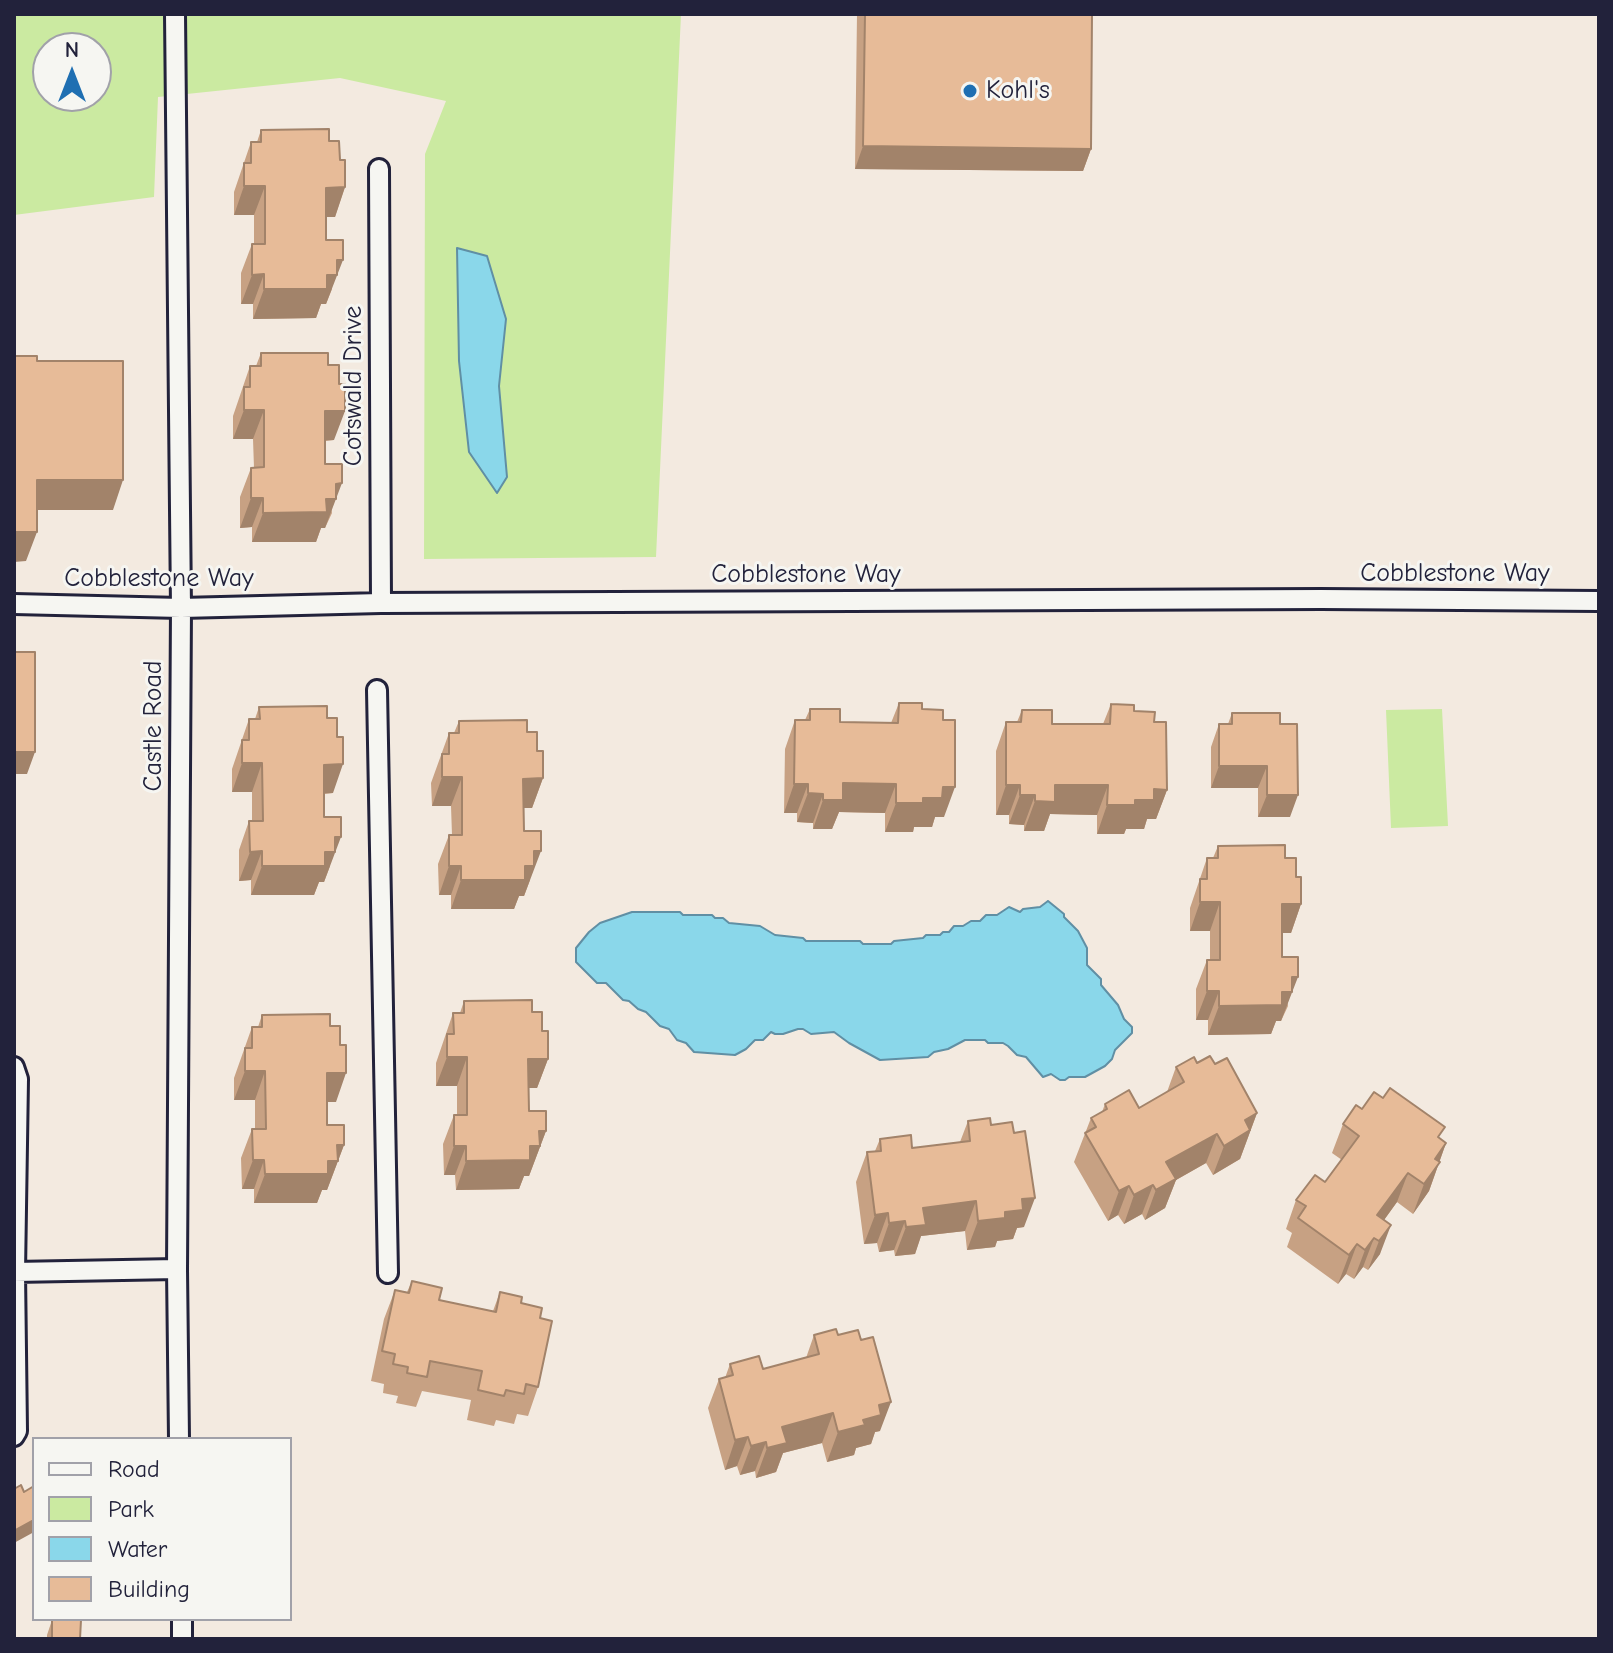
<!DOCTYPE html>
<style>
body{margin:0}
#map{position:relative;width:1613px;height:1653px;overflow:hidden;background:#f3eae0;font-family:"Comic Neue",sans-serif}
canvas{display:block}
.frame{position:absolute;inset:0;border:16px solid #22223b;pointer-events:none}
.legend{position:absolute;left:32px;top:1437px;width:260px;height:184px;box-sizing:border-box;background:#f6f6f2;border:2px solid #a1a1a9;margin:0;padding:10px 14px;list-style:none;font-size:24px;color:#22223b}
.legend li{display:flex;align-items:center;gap:16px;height:40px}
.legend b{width:40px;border:2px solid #a1a1a9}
.north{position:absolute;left:32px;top:32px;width:80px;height:80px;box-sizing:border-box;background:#f6f6f2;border:2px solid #a1a1a9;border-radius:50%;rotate:0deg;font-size:22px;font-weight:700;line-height:32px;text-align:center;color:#22223b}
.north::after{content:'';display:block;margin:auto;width:28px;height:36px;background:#1f6fb2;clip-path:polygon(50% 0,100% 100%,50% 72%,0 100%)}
</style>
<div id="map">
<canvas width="1613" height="1653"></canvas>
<div class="frame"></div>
<ul class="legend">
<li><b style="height:10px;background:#f6f6f2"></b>Road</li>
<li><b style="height:22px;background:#cbeaa1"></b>Park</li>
<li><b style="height:22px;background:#8ad7ea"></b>Water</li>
<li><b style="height:22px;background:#e7bb98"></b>Building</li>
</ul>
<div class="north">N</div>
</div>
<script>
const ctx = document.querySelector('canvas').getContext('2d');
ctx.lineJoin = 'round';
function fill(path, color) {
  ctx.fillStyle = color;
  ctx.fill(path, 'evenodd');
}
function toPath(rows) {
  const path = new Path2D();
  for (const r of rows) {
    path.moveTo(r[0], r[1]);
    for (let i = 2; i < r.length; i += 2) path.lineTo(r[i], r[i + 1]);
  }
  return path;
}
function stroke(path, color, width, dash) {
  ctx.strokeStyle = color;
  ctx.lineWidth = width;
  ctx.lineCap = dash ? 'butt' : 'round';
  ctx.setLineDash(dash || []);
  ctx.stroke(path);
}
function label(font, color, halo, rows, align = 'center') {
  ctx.font = font + ' "Comic Neue",sans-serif';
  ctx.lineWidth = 6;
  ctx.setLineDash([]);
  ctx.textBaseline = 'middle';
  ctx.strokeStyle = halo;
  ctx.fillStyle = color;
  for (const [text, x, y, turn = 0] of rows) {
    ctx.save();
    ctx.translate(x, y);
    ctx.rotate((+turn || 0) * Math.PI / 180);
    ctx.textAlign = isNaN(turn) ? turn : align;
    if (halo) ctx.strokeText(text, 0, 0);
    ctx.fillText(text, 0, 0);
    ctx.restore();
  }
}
const green = toPath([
 [14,14,681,14,656,557,424,559,425,154,446,101,340,78,158,97,154,197,14,215],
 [48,48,96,48,96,96,48,96],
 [1442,709,1448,826,1391,828,1386,710]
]);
const water = toPath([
 [457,248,487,256,506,319,499,386,507,477,497,493,469,452,459,361,457,248],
 [1048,901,1064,914,1064,917,1078,931,1087,948,1087,965,1101,979,1101,985,1118,1005,1124,1019,1132,1027,1132,1033,1115,1050,1112,1059,1105,1066,1085,1077,1069,1077,1065,1080,1060,1080,1051,1074,1043,1077,1026,1057,1017,1055,1008,1046,1003,1043,988,1043,985,1040,965,1040,948,1049,934,1052,928,1057,880,1060,849,1043,834,1032,811,1034,803,1029,798,1029,783,1034,775,1034,771,1032,763,1040,755,1040,746,1049,735,1055,694,1052,686,1043,677,1040,669,1029,660,1026,646,1012,638,1009,629,1001,623,1000,606,983,597,983,576,962,576,948,589,932,600,923,632,912,680,912,683,915,712,915,715,918,723,918,729,923,760,926,775,935,803,938,806,941,860,941,863,944,891,944,894,941,923,938,926,935,940,935,943,932,949,932,954,926,963,926,971,921,980,921,986,915,997,915,1009,907,1020,912,1023,909,1040,907,1048,901]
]);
const street = toPath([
 [175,14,181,608,177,1269,179,1439],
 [379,169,381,603],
 [14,604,181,608,381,603,1321,599,1599,601],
 [377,690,388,1273],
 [14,1067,18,1079,15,1272,17,1431,14,1436],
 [14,1272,177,1269],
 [182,1619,182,1639]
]);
const wall = toPath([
 [857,14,1092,14,1091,149,1083,171,855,169],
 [261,130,329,141,340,160,345,187,335,217,326,217,326,240,332,289,326,304,321,304,316,318,253,319,253,304,241,304,241,273,252,244,254,244,254,215,234,215,234,192,251,142,257,142],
 [261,353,328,365,334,440,325,441,325,464,332,513,325,528,321,528,316,542,252,542,252,527,240,528,240,497,251,468,254,468,253,439,233,439,233,416,250,366,256,366],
 [899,703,922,709,944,817,935,817,932,827,914,827,913,832,885,832,885,813,839,812,832,829,813,829,813,823,797,822,797,813,784,813,785,749,795,720,805,720,810,709,840,722,891,723],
 [1111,704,1134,711,1154,722,1167,790,1156,819,1147,819,1144,829,1126,829,1124,834,1097,834,1097,815,1050,814,1044,831,1024,831,1024,825,1009,824,1009,815,996,815,996,751,1006,722,1017,722,1022,710,1052,724,1103,724],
 [259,707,333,793,324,794,324,817,330,866,324,882,319,882,314,895,251,895,251,880,239,881,239,850,249,821,252,821,252,792,232,792,232,769,249,719,255,719],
 [1232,713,1280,724,1290,817,1258,817,1258,788,1211,788,1211,747,1219,724,1228,724],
 [459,721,527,732,537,751,543,778,532,808,523,808,524,831,530,880,524,896,519,896,514,909,451,909,451,895,439,895,438,864,449,835,452,835,451,806,432,806,431,783,449,733,454,733],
 [1218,846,1285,858,1296,877,1301,904,1291,933,1282,933,1282,957,1288,1006,1281,1021,1276,1021,1271,1034,1208,1035,1208,1020,1196,1020,1196,989,1207,960,1210,960,1210,931,1190,931,1190,908,1207,858,1213,858],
 [464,1001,532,1012,542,1031,548,1059,537,1088,528,1088,529,1111,546,1131,529,1176,524,1176,519,1189,456,1190,455,1175,444,1175,443,1144,454,1115,457,1115,457,1086,436,1086,436,1063,453,1013,460,1013],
 [262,1015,336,1102,327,1102,327,1125,344,1145,327,1190,322,1190,317,1203,254,1203,254,1189,242,1189,241,1158,252,1129,255,1129,255,1100,234,1100,234,1078,252,1027,258,1027],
 [1197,1063,1215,1064,1257,1113,1240,1159,1213,1175,1206,1163,1176,1180,1165,1208,1145,1220,1142,1214,1124,1224,1118,1215,1108,1221,1074,1162,1091,1118,1102,1112,1105,1104,1139,1108,1167,1092,1176,1067],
 [1362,1109,1441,1139,1446,1143,1429,1191,1413,1214,1397,1202,1384,1220,1380,1254,1368,1270,1363,1267,1354,1279,1346,1274,1338,1284,1287,1247,1292,1233,1286,1229,1296,1200,1325,1182,1342,1160,1332,1153,1343,1124],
 [968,1121,991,1125,1024,1227,1017,1228,1013,1239,997,1241,995,1247,967,1250,965,1231,921,1236,915,1254,895,1256,894,1250,879,1252,877,1243,864,1244,856,1182,867,1152,875,1151,880,1139,912,1148,960,1142],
 [412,1281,439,1300,493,1311,500,1292,521,1303,540,1318,538,1387,528,1416,517,1414,514,1424,496,1420,494,1426,467,1420,471,1400,422,1391,416,1407,396,1403,398,1396,383,1393,384,1384,371,1381,384,1319,395,1290,407,1292],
 [814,1335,838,1335,880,1431,875,1432,871,1444,856,1448,854,1455,827,1462,822,1443,783,1453,776,1472,756,1478,755,1471,740,1475,737,1466,725,1470,708,1408,719,1379,725,1378,730,1364,763,1369,806,1358],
 [52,1620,80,1639,47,1639,47,1635]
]);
const shadedWall = toPath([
 [863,146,1091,149,1083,171,855,169],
 [244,186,265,186,254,215,234,215],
 [345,187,335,217,315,217,326,188],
 [337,260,343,260,326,304,321,304,316,318,253,319,264,289,327,275],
 [264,274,253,304,241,304,252,275],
 [244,410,264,410,253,439,233,439],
 [325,411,345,411,334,440,314,441],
 [37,480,123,480,113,510,26,510],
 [342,483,325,528,321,528,316,542,252,542,263,513,326,499,336,484],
 [251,498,263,498,252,527,240,528],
 [14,532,37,532,26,561,14,562],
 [14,752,35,752,27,774,14,774],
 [242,763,262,763,252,792,232,792],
 [343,764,333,793,313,794,324,765],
 [1219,766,1267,766,1258,788,1211,788],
 [442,777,462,777,451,806,432,806],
 [543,778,532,808,513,808,523,779],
 [843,783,896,784,885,813,839,812,832,829,813,829,823,800],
 [794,784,808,784,797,813,784,813],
 [1006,785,1020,785,1009,815,996,815],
 [1055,785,1108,785,1097,815,1050,814,1044,831,1024,831,1035,801],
 [943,787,955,787,944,817,935,817,932,827,914,827,913,832,885,832,896,803,923,798],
 [1154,789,1167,790,1156,819,1147,819,1144,829,1126,829,1124,834,1097,834,1107,805,1135,800],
 [808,793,823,794,813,823,797,822],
 [1020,795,1035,795,1024,825,1009,824],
 [1267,795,1298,795,1290,817,1258,817],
 [335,837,341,837,324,882,319,882,314,895,251,895,262,866,325,852],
 [262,851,251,880,239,881,250,852],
 [534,851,541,851,524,896,519,896,514,909,451,909,461,880,525,866],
 [449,866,461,866,451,895,439,895],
 [1200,902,1220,902,1210,931,1190,931],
 [1282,904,1301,904,1291,933,1271,933],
 [1292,977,1298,977,1281,1021,1276,1021,1271,1034,1208,1035,1219,1006],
 [1207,991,1219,991,1208,1020,1196,1020],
 [447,1057,467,1057,457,1086,436,1086],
 [528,1059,548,1059,537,1088,518,1088],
 [245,1071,265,1071,255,1100,234,1100],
 [327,1073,346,1073,336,1102,316,1102],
 [1257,1113,1240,1159,1213,1175,1224,1146,1245,1120],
 [539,1131,546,1131,529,1176,524,1176,519,1189,456,1190,466,1161],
 [1217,1134,1206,1163,1176,1180,1165,1208,1145,1220,1166,1162],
 [1446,1143,1429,1191,1413,1214,1424,1184,1435,1159],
 [337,1145,344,1145,327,1190,322,1190,317,1203,254,1203,265,1174,328,1161],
 [454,1146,466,1146,455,1175,444,1175],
 [253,1160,264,1160,254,1189,242,1189],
 [1408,1173,1397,1202,1366,1245,1377,1215],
 [1153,1185,1142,1214,1124,1224,1134,1195],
 [1129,1186,1118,1215,1108,1221,1119,1191],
 [1035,1198,1024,1227,1017,1228,1013,1239,997,1241,995,1247,967,1250,978,1221,1022,1199],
 [976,1201,965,1231,921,1236,915,1254,895,1256,906,1227,923,1208],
 [888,1213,877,1243,864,1244,875,1215],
 [905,1221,894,1250,879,1252,889,1223],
 [1391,1225,1380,1254,1368,1270,1379,1241],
 [1374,1238,1363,1267,1354,1279,1365,1250],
 [1357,1244,1346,1274,1338,1284,1349,1255],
 [891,1402,880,1431,875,1432,871,1444,856,1448,854,1455,827,1462,838,1432,863,1420,879,1405],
 [833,1413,822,1443,783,1453,776,1472,756,1478,767,1448,782,1427],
 [748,1437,737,1466,725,1470,735,1440],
 [766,1442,755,1471,740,1475,751,1446],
 [34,1520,34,1532,14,1543,14,1531]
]);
const building = toPath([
 [865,14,1092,14,1091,149,863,146,865,14],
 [329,129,329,141,339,141,340,160,345,160,345,187,326,188,326,240,343,240,343,260,337,260,337,275,327,275,327,289,264,289,264,274,252,275,252,244,265,244,265,186,244,186,244,163,251,163,251,142,261,142,261,130,329,129],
 [261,353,328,353,328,365,339,365,339,384,345,384,345,411,325,411,325,464,342,464,342,483,336,484,336,499,326,499,327,512,263,513,263,498,251,498,251,468,264,467,264,410,244,410,244,387,250,387,250,366,261,366,261,353],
 [14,356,37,356,37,361,123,361,123,480,37,480,37,532,14,532,14,356],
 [14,652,35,652,35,752,14,752,14,652],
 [899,703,922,703,922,709,943,710,943,720,955,720,955,787,943,787,942,798,923,798,923,803,896,803,896,784,843,783,843,800,823,800,823,794,808,793,808,784,794,784,795,720,810,720,810,709,840,709,840,722,898,723,899,703],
 [1111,704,1134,705,1134,711,1155,712,1154,722,1166,722,1167,790,1154,789,1154,800,1135,800,1135,805,1107,805,1108,785,1055,785,1055,802,1035,801,1035,795,1020,795,1020,785,1006,785,1006,722,1021,722,1022,710,1052,710,1052,724,1110,724,1111,704],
 [327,706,327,718,337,718,337,737,343,737,343,764,324,765,324,817,341,817,341,837,335,837,335,852,325,852,325,866,262,866,262,851,250,852,249,821,263,821,262,763,242,763,242,740,249,740,249,719,260,719,259,707,327,706],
 [1232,713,1280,713,1280,724,1297,724,1298,795,1267,795,1267,766,1219,766,1219,724,1232,724,1232,713],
 [527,720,527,732,537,732,537,751,543,751,543,778,523,779,524,831,541,831,541,851,534,851,534,866,525,866,525,880,461,880,461,866,449,866,449,835,462,835,462,777,442,777,442,754,449,754,449,733,459,733,459,721,527,720],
 [1285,845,1285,858,1296,858,1296,877,1301,877,1301,904,1282,904,1282,957,1298,957,1298,977,1292,977,1292,992,1282,992,1282,1005,1219,1006,1219,991,1207,991,1207,960,1220,960,1220,902,1200,902,1200,879,1207,879,1207,858,1218,858,1218,846,1285,845],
 [532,1000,532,1012,542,1012,542,1031,548,1031,548,1059,528,1059,529,1111,546,1111,546,1131,539,1131,540,1146,530,1146,530,1160,466,1161,466,1146,454,1146,454,1115,467,1115,467,1057,447,1057,447,1034,454,1034,453,1013,464,1013,464,1001,532,1000],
 [330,1014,330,1026,340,1026,340,1045,346,1045,346,1073,327,1073,327,1125,344,1125,344,1145,337,1145,338,1161,328,1161,328,1174,265,1174,264,1160,253,1160,252,1129,266,1129,265,1071,245,1071,245,1048,252,1048,252,1027,262,1027,262,1015,330,1014],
 [1210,1056,1215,1064,1227,1058,1257,1113,1245,1120,1250,1130,1224,1146,1217,1134,1166,1162,1176,1179,1156,1190,1153,1185,1134,1195,1129,1186,1119,1191,1085,1133,1096,1127,1091,1118,1107,1109,1105,1104,1129,1090,1139,1108,1184,1082,1176,1067,1194,1057,1197,1063,1210,1056],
 [1390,1088,1445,1127,1438,1137,1446,1143,1435,1159,1440,1162,1424,1184,1408,1173,1377,1215,1391,1225,1379,1241,1374,1238,1365,1250,1357,1244,1349,1255,1298,1218,1306,1206,1296,1200,1315,1175,1325,1182,1359,1136,1343,1124,1356,1105,1362,1109,1374,1092,1383,1098,1390,1088],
 [990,1118,991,1125,1012,1122,1014,1133,1025,1131,1035,1198,1022,1199,1023,1210,1005,1212,1005,1218,978,1221,976,1201,923,1208,926,1225,906,1227,905,1221,889,1223,888,1213,875,1215,867,1152,881,1151,880,1139,911,1135,912,1148,970,1141,968,1121,990,1118],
 [412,1281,442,1288,439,1300,496,1312,500,1292,522,1297,521,1303,542,1308,540,1318,552,1321,538,1387,526,1384,524,1394,506,1390,504,1396,478,1390,482,1371,430,1361,427,1377,407,1373,408,1367,393,1364,395,1354,382,1351,395,1290,409,1293,412,1281],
 [836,1329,838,1335,858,1330,861,1340,873,1337,891,1402,879,1405,881,1415,863,1420,865,1425,838,1432,833,1413,782,1427,787,1443,767,1448,766,1442,751,1446,748,1437,735,1440,719,1379,733,1375,730,1364,759,1356,763,1369,819,1354,814,1335,836,1329],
 [21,1485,24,1492,34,1486,34,1520,14,1531,14,1489,21,1485],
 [52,1620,81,1620,80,1639,52,1639,52,1620]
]);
const markers = [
 [970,91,8,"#1f6fb2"]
];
const poiNames = [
 ["Kohl's",986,91]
];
const streetNames = [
 ["Cotswald Drive",354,386,-90],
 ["Cobblestone Way",1455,574],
 ["Cobblestone Way",806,575],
 ["Cobblestone Way",159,579],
 ["Castle Road",154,726,-90]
];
fill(green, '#cbeaa1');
fill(water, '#8ad7ea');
stroke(water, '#608fa4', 2);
stroke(street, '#22223b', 24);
stroke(street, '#f6f6f2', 18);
fill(wall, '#c7a183');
fill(shadedWall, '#a2836a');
fill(building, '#e7bb98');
stroke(building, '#a2836a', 2);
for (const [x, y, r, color] of markers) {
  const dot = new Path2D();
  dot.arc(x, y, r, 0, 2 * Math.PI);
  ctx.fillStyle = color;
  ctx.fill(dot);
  stroke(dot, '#f6f6f2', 3);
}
label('26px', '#22223b', '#f6f6f2', poiNames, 'left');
label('26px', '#22223b', '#f6f6f2', streetNames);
</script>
